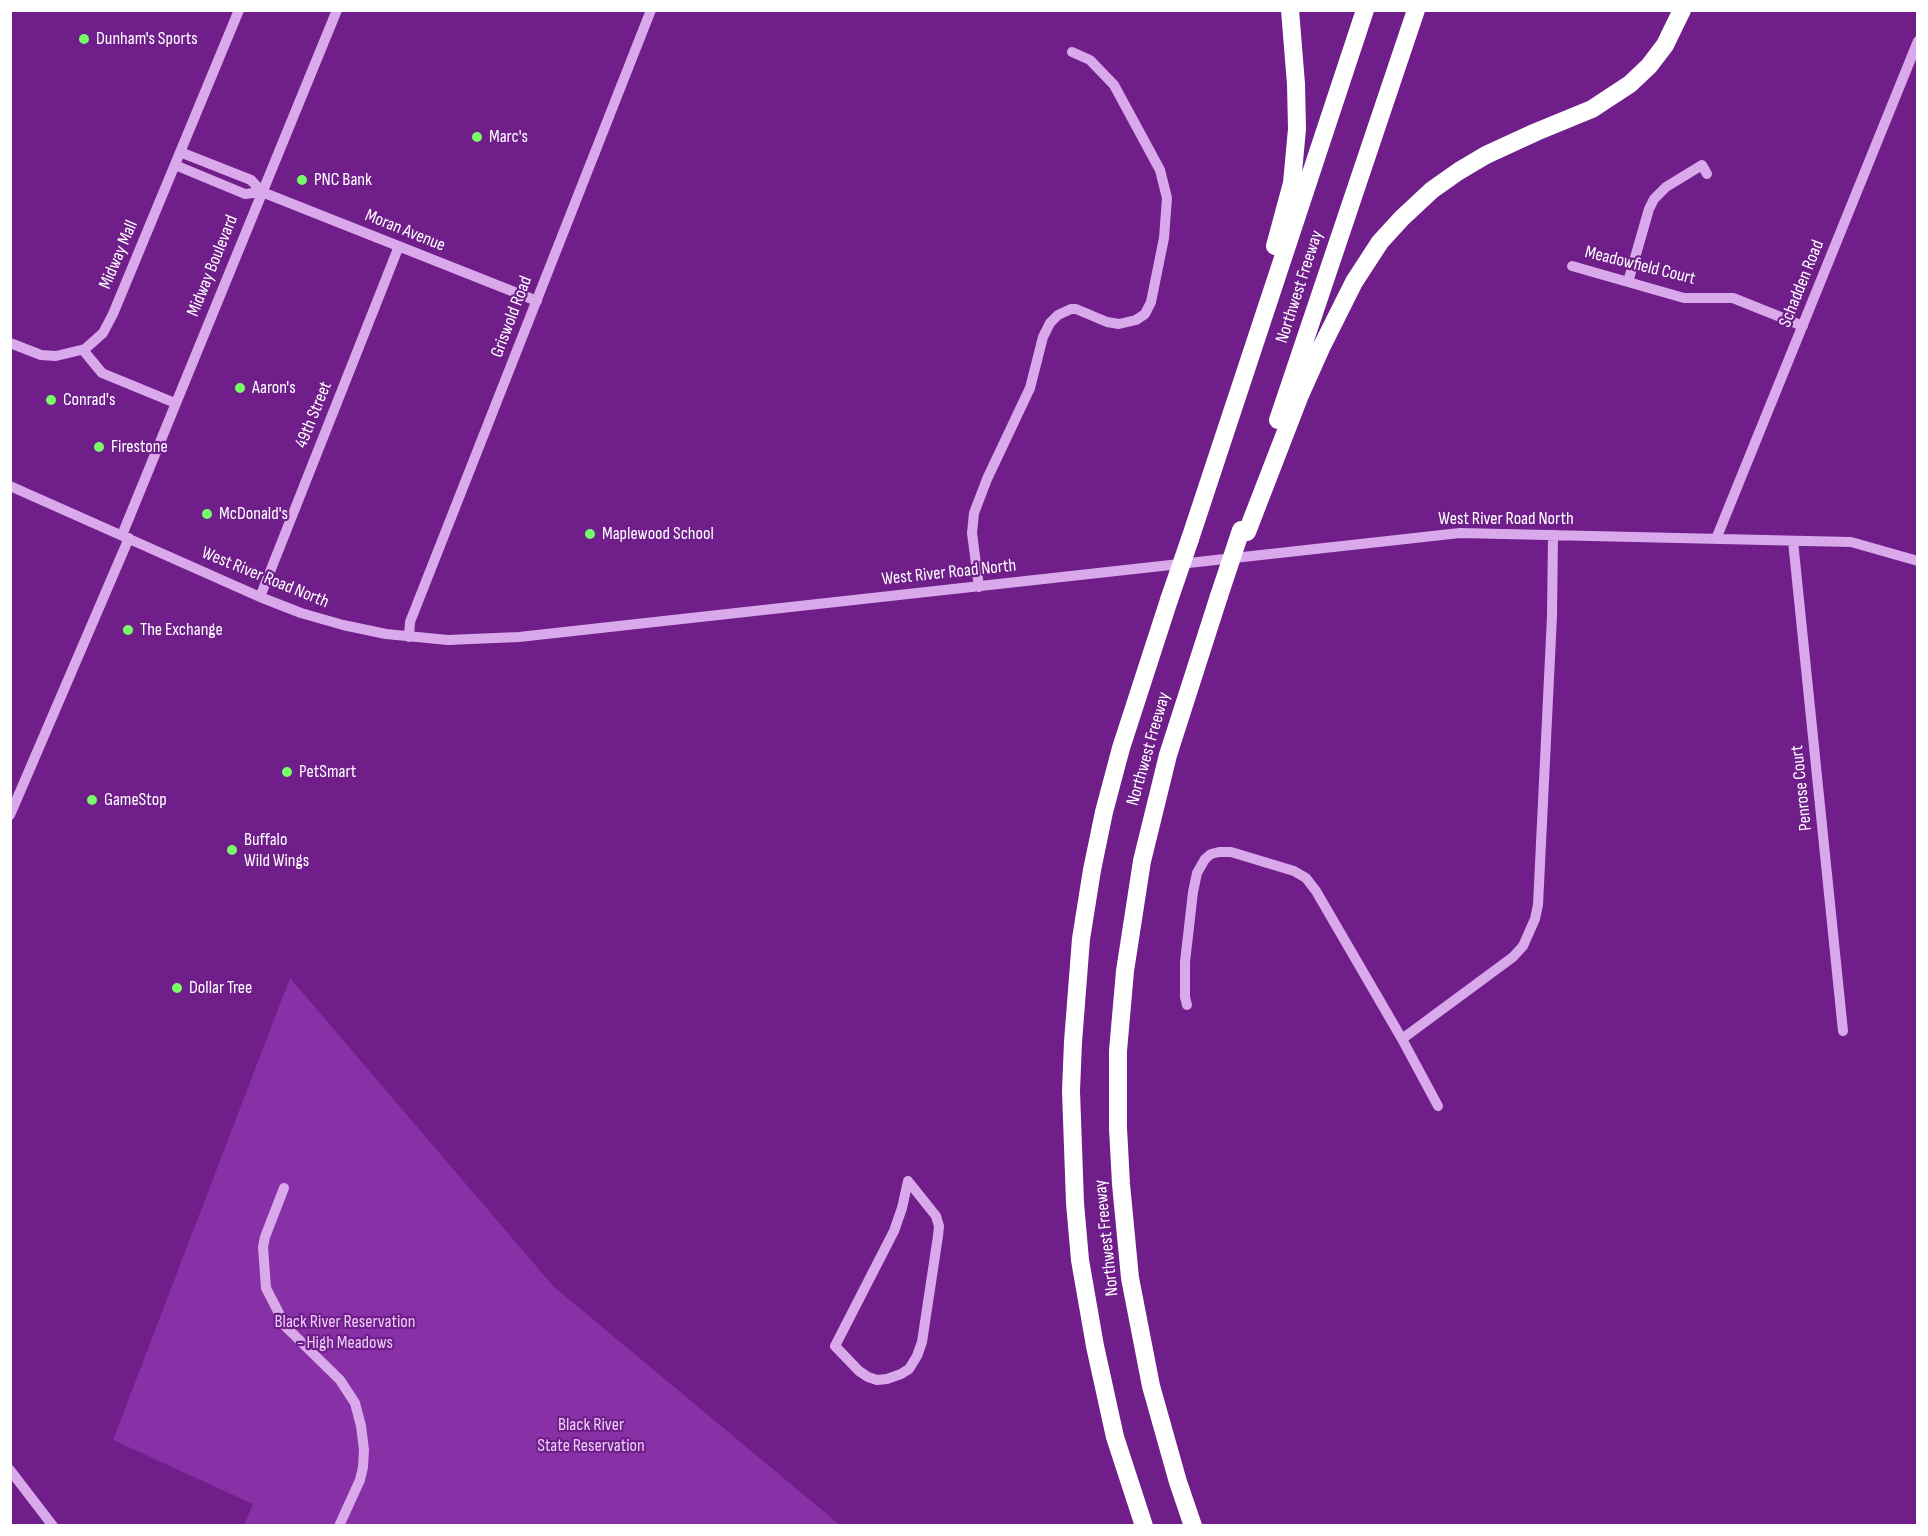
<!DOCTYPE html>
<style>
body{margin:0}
#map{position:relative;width:1928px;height:1536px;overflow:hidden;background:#6f1e8a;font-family:"Sofia Sans Condensed",sans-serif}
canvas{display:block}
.frame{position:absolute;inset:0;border:12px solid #fff;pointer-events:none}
</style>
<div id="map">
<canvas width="1928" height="1536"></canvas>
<div class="frame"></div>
</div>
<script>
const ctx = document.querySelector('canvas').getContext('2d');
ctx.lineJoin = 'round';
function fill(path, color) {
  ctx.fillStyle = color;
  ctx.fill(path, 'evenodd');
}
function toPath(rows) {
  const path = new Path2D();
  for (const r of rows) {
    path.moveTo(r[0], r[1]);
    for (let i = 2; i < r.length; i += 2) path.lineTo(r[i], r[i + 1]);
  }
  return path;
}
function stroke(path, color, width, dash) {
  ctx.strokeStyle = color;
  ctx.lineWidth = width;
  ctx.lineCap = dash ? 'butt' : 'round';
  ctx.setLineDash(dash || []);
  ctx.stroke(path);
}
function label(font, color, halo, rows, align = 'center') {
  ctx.font = font + ' "Sofia Sans Condensed",sans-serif';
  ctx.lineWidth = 4.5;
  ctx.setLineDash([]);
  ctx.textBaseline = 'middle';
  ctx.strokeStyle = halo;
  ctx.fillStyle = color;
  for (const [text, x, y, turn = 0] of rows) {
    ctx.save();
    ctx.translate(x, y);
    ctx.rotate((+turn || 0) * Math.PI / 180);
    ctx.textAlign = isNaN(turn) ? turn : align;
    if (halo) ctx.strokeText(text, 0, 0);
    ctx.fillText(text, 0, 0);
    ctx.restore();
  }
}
const green = toPath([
 [290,978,553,1286,840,1525,244,1525,253,1504,113,1440]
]);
const minor = toPath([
 [180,152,251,180,262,192,537,301],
 [175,165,245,194,262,192],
 [1572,266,1684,298,1733,298,1803,326],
 [1628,282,1649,209,1654,199,1666,187,1702,165,1707,174],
 [10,343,41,355,56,356,85,349,103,333,113,314,239,10],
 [83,350,102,373,175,403],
 [10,486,260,597,301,613,343,625,386,634,448,640,519,637,1460,533,1851,542,1918,561],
 [122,535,337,10],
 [1716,539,1918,41],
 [1793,541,1843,1031],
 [979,587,972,533,974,513,987,479,1030,388,1043,337,1050,323,1058,315,1071,309,1076,309,1107,322,1119,324,1136,320,1145,314,1151,302,1164,238,1167,198,1160,170,1114,85,1090,60,1072,52],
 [260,597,399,246],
 [409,637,410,622,651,10],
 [10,815,129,538],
 [1187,1005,1185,997,1185,962,1193,892,1197,873,1205,859,1211,854,1219,852,1231,852,1294,871,1306,878,1316,891,1402,1039,1438,1106],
 [1402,1039,1513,957,1523,946,1535,919,1538,905,1552,616,1553,535],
 [908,1181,936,1216,939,1226,938,1236,922,1342,917,1356,909,1369,901,1374,887,1379,877,1380,868,1377,859,1371,835,1346,894,1231,902,1208,908,1181],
 [284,1188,265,1237,263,1247,266,1288,286,1327,340,1380,355,1403,361,1426,364,1450,363,1467,360,1480,339,1526],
 [10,1470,53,1526]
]);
const highway = toPath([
 [1275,246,1292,183,1297,129,1296,84,1290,10],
 [1278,420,1416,10],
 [1247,532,1300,395,1321,348,1354,282,1380,242,1402,218,1432,190,1459,171,1486,155,1536,132,1592,109,1630,84,1649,66,1665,45,1682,10],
 [1190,539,1365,10],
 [1144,1526,1115,1437,1095,1346,1080,1260,1075,1203,1071,1091,1073,1042,1081,939,1092,870,1104,812,1121,748,1169,600],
 [1193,1526,1178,1482,1151,1386,1130,1278,1121,1184,1118,1128,1118,1051,1125,971,1142,861,1168,755,1219,596]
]);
const highwayBridge = toPath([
 [1219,596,1241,530],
 [1169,600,1190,539]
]);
const markers = [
 [84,39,6,"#77fb68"],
 [477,137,6,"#77fb68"],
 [302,180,6,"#77fb68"],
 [240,388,6,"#77fb68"],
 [51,400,6,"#77fb68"],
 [99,447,6,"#77fb68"],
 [207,514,6,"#77fb68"],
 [590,534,6,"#77fb68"],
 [128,630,6,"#77fb68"],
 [287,772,6,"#77fb68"],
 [92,800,6,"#77fb68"],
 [232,850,6,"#77fb68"],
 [177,988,6,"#77fb68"]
];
const poiNames = [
 ["Dunham's Sports",96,39],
 ["Marc's",489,137],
 ["PNC Bank",314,180],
 ["Aaron's",252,388],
 ["Conrad's",63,400],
 ["Firestone",111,447],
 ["McDonald's",219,514],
 ["Maplewood School",602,534],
 ["The Exchange",140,630],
 ["PetSmart",299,772],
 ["GameStop",104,800],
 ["Buffalo",244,840],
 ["Wild Wings",244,861],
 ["Dollar Tree",189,988]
];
const streetNames = [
 ["Moran Avenue",405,231,22],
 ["Midway Mall",119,255,-67],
 ["Midway Boulevard",213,266,-68],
 ["Meadowfield Court",1640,266,14],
 ["Schadden Road",1802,284,-68],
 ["Northwest Freeway",1300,287,-72],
 ["Griswold Road",512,317,-69],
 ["49th Street",314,415,-68],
 ["West River Road North",1506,519],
 ["West River Road North",949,573,-6],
 ["West River Road North",265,578,22],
 ["Northwest Freeway",1149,749,-74],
 ["Penrose Court",1802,788,-96],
 ["Northwest Freeway",1107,1238,-96]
];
const parkNames = [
 ["Black River Reservation",345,1322],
 ["- High Meadows",345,1343],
 ["Black River",591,1425],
 ["State Reservation",591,1446]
];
fill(green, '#8831a7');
stroke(minor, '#daa9ec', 10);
stroke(highway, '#fff', 18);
stroke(highwayBridge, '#fff', 18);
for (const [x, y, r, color] of markers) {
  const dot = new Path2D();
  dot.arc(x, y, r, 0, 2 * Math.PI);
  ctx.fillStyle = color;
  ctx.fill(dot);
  stroke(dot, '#6f1e8a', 2);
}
label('18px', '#fff', '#6f1e8a', poiNames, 'left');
label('18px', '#fff', '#6f1e8a', streetNames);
label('18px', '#edcef9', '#6f1e8a', parkNames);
</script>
